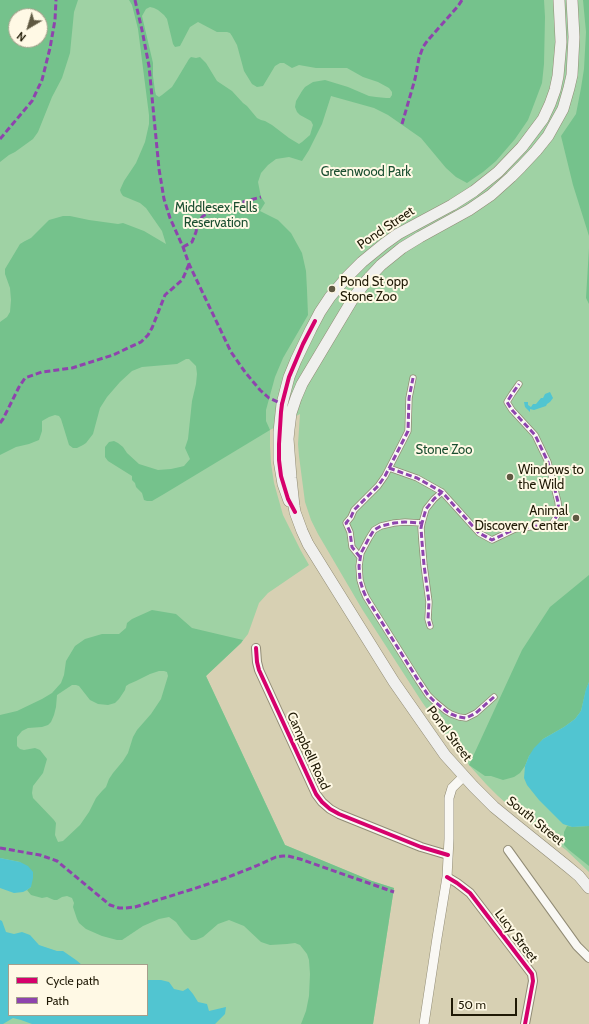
<!DOCTYPE html>
<style>
body{margin:0}
#map{position:relative;width:589px;height:1024px;overflow:hidden;background:#d7d0b3;font-family:Cabin,sans-serif}
canvas{display:block}
.legend{position:absolute;left:8px;top:964px;width:140px;height:52px;box-sizing:border-box;background:#fff9e5;border:1px solid #a59f8b;margin:0;padding:5px 7px;list-style:none;font-size:12px;color:#1f1905}
.legend li{display:flex;align-items:center;gap:8px;height:20px}
.legend b{width:20px;border:1px solid #a59f8b}
.north{position:absolute;left:8px;top:8px;width:40px;height:40px;box-sizing:border-box;background:#fff9e5;border:1px solid #a59f8b;border-radius:50%;rotate:218deg;font-size:11px;font-weight:700;line-height:16px;text-align:center;color:#1f1905}
.north::after{content:'';display:block;margin:auto;width:14px;height:18px;background:#5f5942;clip-path:polygon(50% 0,100% 100%,50% 72%,0 100%)}
.scale{position:absolute;left:451px;top:998px;width:66px;height:18px;box-sizing:border-box;border:2px solid #1f1905;border-top:0;padding-left:5px;font-size:12px;line-height:14px;white-space:nowrap;color:#1f1905;-webkit-text-stroke:3px #fff9e5;paint-order:stroke}
</style>
<div id="map">
<canvas width="589" height="1024"></canvas>
<ul class="legend">
<li><b style="height:5px;background:#d6006c"></b>Cycle path</li>
<li><b style="height:5px;background:#8e44ad"></b>Path</li>
</ul>
<div class="north">N</div>
<div class="scale">50 m</div>
</div>
<script>
const ctx = document.querySelector('canvas').getContext('2d');
ctx.lineJoin = 'round';
function fill(path, color) {
  ctx.fillStyle = color;
  ctx.fill(path, 'evenodd');
}
function toPath(rows) {
  const path = new Path2D();
  for (const r of rows) {
    path.moveTo(r[0], r[1]);
    for (let i = 2; i < r.length; i += 2) path.lineTo(r[i], r[i + 1]);
  }
  return path;
}
function stroke(path, color, width, dash) {
  ctx.strokeStyle = color;
  ctx.lineWidth = width;
  ctx.lineCap = dash ? 'butt' : 'round';
  ctx.setLineDash(dash || []);
  ctx.stroke(path);
}
function label(font, color, halo, rows, align = 'center') {
  ctx.font = font + ' Cabin,sans-serif';
  ctx.lineWidth = 4;
  ctx.setLineDash([]);
  ctx.textBaseline = 'middle';
  ctx.strokeStyle = halo;
  ctx.fillStyle = color;
  for (const [text, x, y, turn = 0] of rows) {
    ctx.save();
    ctx.translate(x, y);
    ctx.rotate((+turn || 0) * Math.PI / 180);
    ctx.textAlign = isNaN(turn) ? turn : align;
    if (halo) ctx.strokeText(text, 0, 0);
    ctx.fillText(text, 0, 0);
    ctx.restore();
  }
}
const green = toPath([
 [0,0,589,0,589,872,566,850,518,814,498,796,486,784,469,765,452,744,422,702,362,609,318,534,311,520,305,502,299,456,298,444,300,414,270,430,270,446,271,463,274,483,283,515,301,551,309,565,268,593,259,603,248,634,241,643,206,676,285,845,372,881,394,888,373,1024,0,1024],
 [16,16,40,16,40,40,16,40],
 [9,965,147,965,147,1015,9,1015]
]);
const forest = toPath([
 [0,0,78,0,74,12,70,53,62,78,52,97,38,132,33,139,15,152,9,155,0,162],
 [16,16,40,16,40,40,16,40],
 [129,0,544,0,545,17,544,64,542,83,536,99,528,120,515,139,496,161,483,172,467,183,456,177,446,168,421,138,388,115,374,108,331,96,322,124,309,150,302,161,289,157,276,159,268,165,261,173,258,182,261,197,265,203,260,211,278,220,291,233,302,253,306,271,307,290,308,315,283,358,275,377,266,410,266,421,270,430,164,494,152,501,147,501,144,500,142,493,136,487,135,483,132,480,132,476,108,461,105,457,105,447,109,442,114,441,118,443,123,447,127,453,139,464,158,470,171,469,180,467,184,466,190,459,185,448,188,439,192,401,196,384,197,374,196,366,189,359,186,359,177,364,142,367,132,371,120,382,107,397,100,408,93,434,86,443,83,445,77,448,73,448,69,445,61,419,59,416,55,415,49,417,42,421,42,431,39,440,29,444,16,447,0,455,0,322,7,317,10,312,11,300,10,288,5,274,5,269,20,244,25,241,31,238,49,220,63,216,70,216,89,220,118,224,123,223,144,231,166,244,162,231,146,208,140,203,123,196,121,193,120,190,124,181,136,163,145,142,149,124,149,115,138,29,132,5],
 [150,7,154,8,158,10,164,15,167,19,173,44,175,47,180,46,190,27,198,22,217,32,227,32,230,33,232,36,237,45,244,71,252,84,257,87,263,86,275,66,280,63,284,63,292,68,299,65,316,68,347,68,363,77,378,82,389,88,392,92,392,95,390,98,386,98,376,97,369,96,348,87,325,80,313,82,305,87,302,91,296,101,295,107,297,112,300,115,311,121,313,125,310,135,302,142,299,144,289,138,272,125,265,121,261,120,257,118,247,106,243,103,232,91,217,81,206,63,200,57,196,58,191,57,189,59,177,79,172,87,162,95,159,97,156,95,155,91,153,76,153,63,142,16,146,9],
 [583,0,589,0,589,236,573,185,561,136,576,114,581,88,584,69,586,32],
 [589,248,589,304,586,298],
 [589,575,589,682,586,690,581,711,575,719,564,727,543,739,529,756,525,766,520,773,514,777,503,780,491,776,485,776,469,765,522,650,550,607],
 [152,610,176,614,192,628,243,640,241,643,206,676,285,845,372,881,394,888,373,1024,301,1024,306,1011,309,996,310,974,309,960,307,954,300,945,295,943,287,944,270,945,261,942,244,926,229,920,218,924,203,937,196,940,191,940,184,933,176,922,169,917,159,919,143,926,122,940,117,940,102,936,86,929,79,923,77,919,73,907,74,903,72,898,67,896,62,897,57,900,54,900,47,897,42,898,31,895,27,890,31,887,20,862,0,858,0,715,17,711,42,699,52,693,61,683,64,675,66,661,75,646,85,639,102,634,119,634,126,628,127,623,132,619],
 [159,671,164,671,167,672,168,676,161,699,151,714,137,730,133,737,128,753,123,761,113,773,109,779,106,787,102,791,96,798,89,812,80,825,63,841,58,842,55,835,56,823,54,820,33,798,32,793,33,786,43,773,47,759,40,750,35,748,24,750,20,749,17,746,17,737,22,731,28,728,42,727,48,725,51,722,54,715,56,707,57,695,72,685,76,685,79,686,90,700,98,704,108,705,115,703,119,699,125,690,126,686,129,684,136,681,150,674],
 [567,826,572,827,589,826,589,866,569,850,564,845,564,832]
]);
const water = toPath([
 [550,392,553,398,550,402,547,404,546,406,534,410,530,409,530,412,525,407,524,402,528,402,528,405,531,407,533,404,536,404,541,398,543,398,545,394],
 [589,682,589,826,572,827,563,824,539,800,527,785,524,778,525,766,529,756,534,748,543,739,564,727,575,719,581,711,586,689],
 [0,858,20,862,28,866,33,872,33,878,31,887,27,890,23,892,14,893,0,888],
 [0,920,2,921,6,932,14,934,22,932,30,935,39,945,57,951,63,951,76,960,82,965,9,965,9,1015,147,1015,147,980,161,980,169,982,174,989,183,991,188,988,193,994,198,1002,207,1004,209,1011,226,1007,225,1014,215,1024,32,1024,21,1020,13,1018,3,1024,0,1024]
]);
const pedestrian = toPath([
 [389,468,417,478,442,492],
 [422,523,421,528,422,542,424,565,429,602,428,619,430,626],
 [360,557,352,547,350,532,346,523,351,517,354,510,378,486,385,476,404,439,408,431,409,398,413,378],
 [494,697,476,713,466,718,459,717,451,714,446,711,434,701,428,695,418,680,366,597,363,590,360,580,359,566,361,553,369,538,374,530,381,526,394,523,405,522,422,523,426,509,434,499,442,492,479,533,492,540,515,529,552,524,559,512,558,502,548,462,535,435,512,410,507,402,512,394,519,384]
]);
const minor = toPath([
 [256,648,257,662,259,670,316,794,322,802,330,809,339,814,421,847,448,855],
 [508,850,577,946,589,958],
 [447,877,457,883,470,893,532,974,533,981,525,1024]
]);
const tertiary = toPath([
 [424,1024,437,938,447,877,449,839,449,798,452,788,464,776]
]);
const secondary = toPath([
 [572,0,574,37,572,75,569,88,563,109,548,136,536,151,521,167,511,177,491,195,469,210,420,237,402,248,381,265,368,279,354,297,302,384,296,398,291,413,289,429,288,439,291,478,294,506,295,512,302,531,308,544,394,682,445,755,473,786,494,807,516,825,567,866,579,876,589,888],
 [289,501,283,484,279,460,279,432,282,404,289,377,296,360,311,329,320,312,330,297,346,278,362,262,384,244,398,234,452,205,474,191,498,172,522,147,543,119,550,104,555,90,558,76,561,42,559,0]
]);
const quiet = toPath([
 [135,0,142,30,149,66,159,169,164,199,170,218,183,247,189,264,231,352,245,372,260,390,269,398,282,404],
 [402,124,415,79,419,58,423,47,428,40,458,6,462,0],
 [0,139,32,101,42,80,50,48,55,20,56,0],
 [183,247,192,242,196,232,198,222,203,216,218,209,261,197],
 [0,423,3,419,19,387,25,378,42,372,72,368,113,355,141,342,148,335,152,328,165,295,182,280,184,276,189,264],
 [389,468,417,478,442,492],
 [422,523,421,528,422,542,424,565,429,602,428,619,430,626],
 [360,557,352,547,350,532,346,523,351,517,354,510,378,486,385,476,404,439,408,431,409,398,413,378],
 [494,697,476,713,466,718,459,717,451,714,446,711,434,701,428,695,418,680,366,597,363,590,360,580,359,566,361,553,369,538,374,530,381,526,394,523,405,522,422,523,426,509,434,499,442,492,479,533,492,540,515,529,552,524,559,512,558,502,548,462,535,435,512,410,507,402,512,394,519,384],
 [0,848,40,855,57,861,110,905,119,908,126,908,135,907,193,889,226,878,256,866,276,857,283,856,288,856,300,859,394,892]
]);
const cycleway = toPath([
 [295,512,288,499,281,476,279,460,279,444,281,412,282,404,289,377,303,344,315,321],
 [256,648,257,662,259,670,316,794,322,802,330,809,339,814,421,847,448,855],
 [447,877,457,883,470,893,532,974,533,981,525,1024]
]);
const markers = [
 [332,289,4,"#5f5942"],
 [510,477,4,"#5f5942"],
 [576,518,4,"#5f5942"]
];
const parkNames = [
 ["Greenwood Park",366,172],
 ["Middlesex Fells",216,208],
 ["Reservation",216,223],
 ["Stone Zoo",444,450]
];
const streetNames = [
 ["Pond Street",386,228,-34],
 ["Pond Street",449,734,53],
 ["Campbell Road",308,751,65],
 ["South Street",535,821,39],
 ["Lucy Street",516,936,53]
];
const poiNames = [
 ["Pond St opp",340,282],
 ["Stone Zoo",340,297],
 ["Windows to",518,470],
 ["the Wild",518,485],
 ["Animal",568,511,"right"],
 ["Discovery Center",568,526,"right"]
];
fill(green, '#9fd2a4');
fill(forest, '#75c28c');
fill(water, '#51c5d1');
stroke(pedestrian, '#918b75', 7);
stroke(minor, '#918b75', 10);
stroke(tertiary, '#918b75', 10);
stroke(secondary, '#918b75', 12);
stroke(pedestrian, '#f9f8f4', 5.5);
stroke(minor, '#f9f8f4', 8);
stroke(tertiary, '#f9f8f4', 9);
stroke(secondary, '#f0f0ee', 11);
stroke(quiet, '#8e44ad', 3, [6, 3]);
stroke(cycleway, '#d6006c', 4);
for (const [x, y, r, color] of markers) {
  const dot = new Path2D();
  dot.arc(x, y, r, 0, 2 * Math.PI);
  ctx.fillStyle = color;
  ctx.fill(dot);
  stroke(dot, '#fff9e5', 1.5);
}
label('13px', '#1a4e30', '#fff9e5', parkNames);
label('13px', '#1f1905', '#fff9e5', streetNames);
label('13px', '#1f1905', '#fff9e5', poiNames, 'left');
</script>
